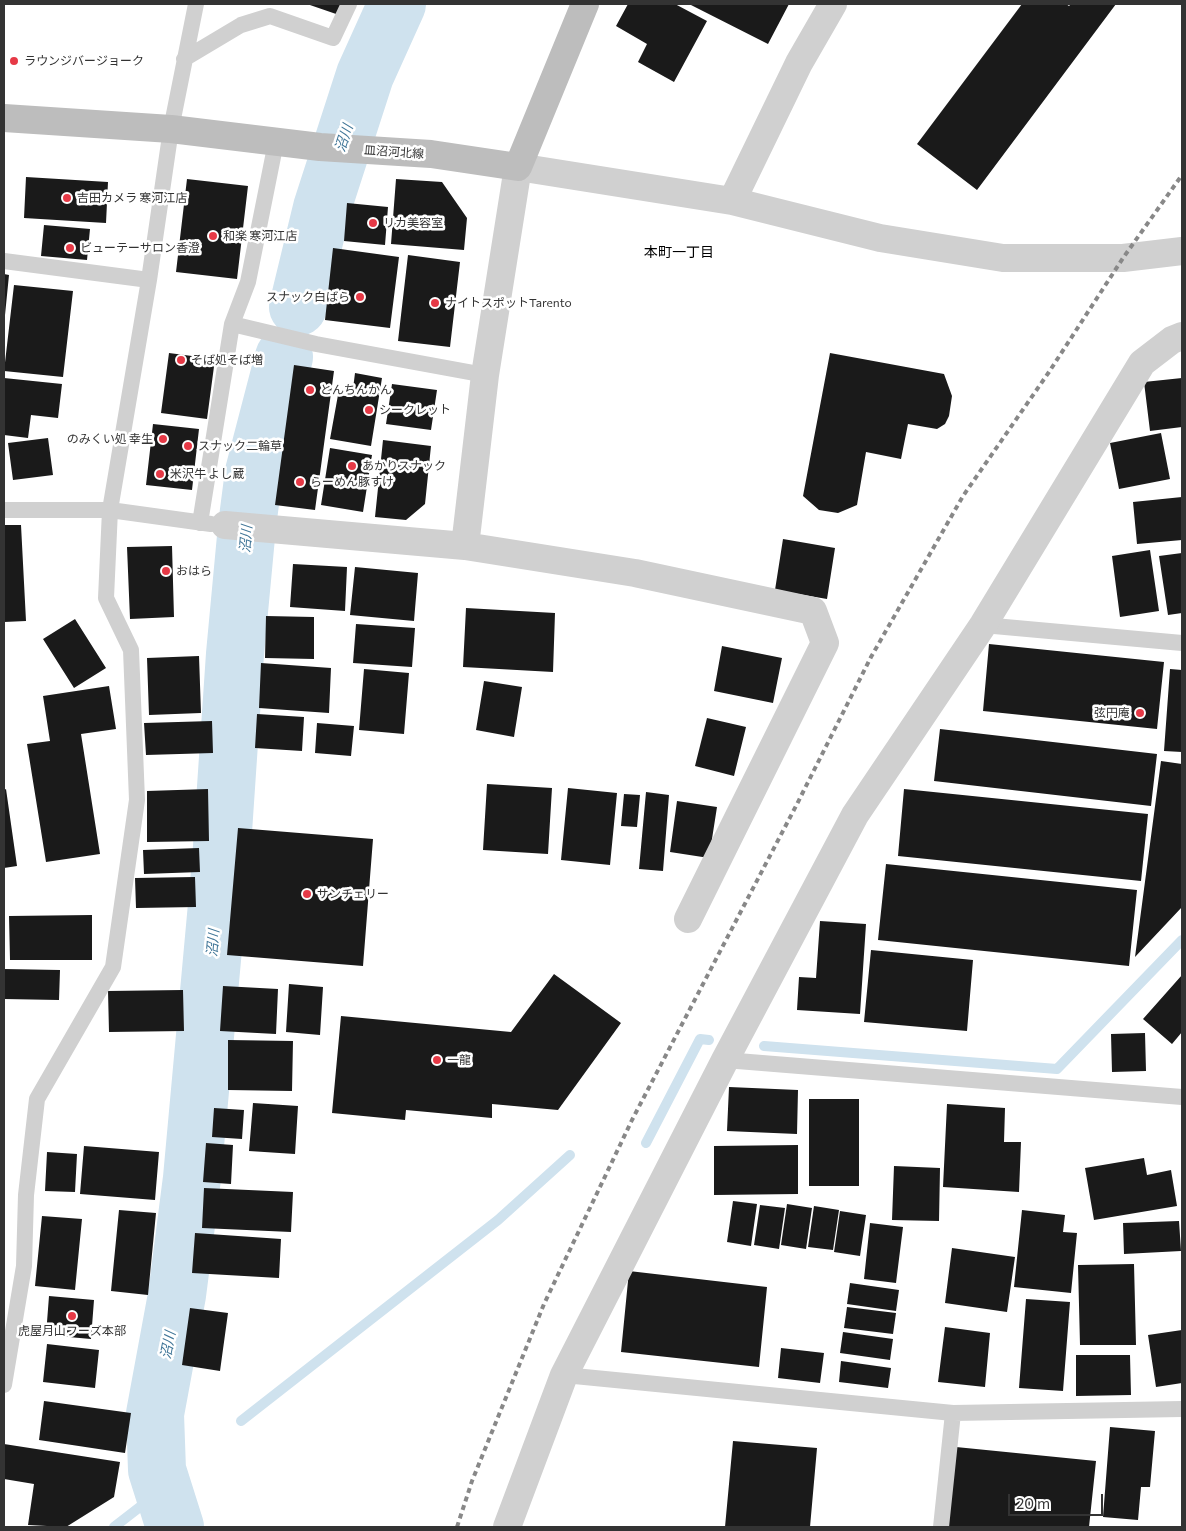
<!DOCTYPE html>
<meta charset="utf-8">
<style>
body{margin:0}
#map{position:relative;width:1186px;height:1531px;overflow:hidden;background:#fff;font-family:Commissioner,sans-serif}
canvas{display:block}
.frame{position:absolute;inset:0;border:5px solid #333;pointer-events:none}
.scale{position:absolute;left:1008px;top:1494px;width:95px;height:22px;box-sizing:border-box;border:2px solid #333;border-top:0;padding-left:6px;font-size:15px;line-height:18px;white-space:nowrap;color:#333;-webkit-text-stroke:4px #fff;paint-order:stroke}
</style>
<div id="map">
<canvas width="1186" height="1531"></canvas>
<div class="frame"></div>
<div class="scale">20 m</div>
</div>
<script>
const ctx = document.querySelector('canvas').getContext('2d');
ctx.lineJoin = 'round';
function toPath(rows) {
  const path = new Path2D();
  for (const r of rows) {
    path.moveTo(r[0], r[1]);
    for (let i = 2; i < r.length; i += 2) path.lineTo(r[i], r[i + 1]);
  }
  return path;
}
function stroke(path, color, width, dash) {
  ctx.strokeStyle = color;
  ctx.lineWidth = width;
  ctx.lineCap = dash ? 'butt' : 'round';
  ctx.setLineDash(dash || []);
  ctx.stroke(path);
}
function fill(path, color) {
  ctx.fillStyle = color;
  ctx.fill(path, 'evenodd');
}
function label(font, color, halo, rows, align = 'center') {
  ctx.font = font + ' Commissioner,"Noto Sans JP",sans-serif';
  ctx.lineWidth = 5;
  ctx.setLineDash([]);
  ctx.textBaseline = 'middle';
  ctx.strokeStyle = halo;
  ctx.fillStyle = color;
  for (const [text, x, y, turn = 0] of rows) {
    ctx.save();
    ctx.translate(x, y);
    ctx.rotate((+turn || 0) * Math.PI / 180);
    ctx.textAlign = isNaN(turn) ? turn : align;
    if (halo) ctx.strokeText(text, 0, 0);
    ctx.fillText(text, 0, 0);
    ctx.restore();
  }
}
const stream = toPath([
 [764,1046,1057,1069,1182,940],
 [646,1143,700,1039,709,1040],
 [241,1421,498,1220,570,1155],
 [114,1527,145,1503]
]);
const river = toPath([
 [298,307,322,208,365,75,397,4],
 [175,1527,157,1470,155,1414,177,1295,192,1178,221,861,235,654,247,526,254,472,284,357]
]);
const building = toPath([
 [307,4,342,4,339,15],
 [628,4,675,4,707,21,674,82,638,62,647,44,616,26],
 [689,4,789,4,768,44],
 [1022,4,1066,4,1069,6,1071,4,1116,4,977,190,917,144],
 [26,177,108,182,106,223,24,218],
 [187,179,248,186,237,279,176,272],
 [396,179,442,182,467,218,464,250,391,244],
 [347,203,388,207,385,245,344,241],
 [44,225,90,229,87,260,41,256],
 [333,248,399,257,390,328,325,320],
 [408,255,460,262,450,347,398,341],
 [4,274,9,275,5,315,4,315],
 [14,285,73,291,63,377,4,371],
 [169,353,215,359,207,419,161,413],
 [830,353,944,374,952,396,949,416,945,424,937,429,908,424,901,459,866,452,857,505,838,513,819,510,803,496],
 [294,365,334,371,315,510,275,505],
 [355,373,382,378,371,446,330,439,338,395,352,397],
 [4,378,62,384,58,418,31,415,28,438,4,435],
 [1182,378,1182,427,1150,431,1144,382],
 [392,384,437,390,431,430,386,424],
 [153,424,199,429,192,490,146,485],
 [1161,433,1170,479,1119,489,1110,443],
 [48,438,53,475,13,480,8,443],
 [383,440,431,446,425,504,406,520,375,517],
 [330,448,372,455,363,512,321,505],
 [1182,497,1182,540,1137,544,1133,502],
 [4,525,21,525,26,621,4,622],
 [783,539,835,548,827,599,775,590],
 [172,546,174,617,130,619,127,547],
 [1150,550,1159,611,1120,617,1112,556],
 [1182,553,1182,613,1168,615,1159,556],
 [293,564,347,567,345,611,290,607],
 [355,567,418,573,414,621,350,615],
 [466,608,555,613,553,672,463,667],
 [266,616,314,617,314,659,265,658],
 [75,619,106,668,74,688,43,639],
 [356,624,415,628,412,667,353,663],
 [989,644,1164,662,1157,729,983,711],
 [722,646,782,658,773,703,714,691],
 [199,656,201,713,149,715,147,658],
 [261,663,331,668,329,713,259,708],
 [364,669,409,673,404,734,359,730],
 [1170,669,1182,670,1182,752,1164,751],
 [484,681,522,687,514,737,476,730],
 [109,686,116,729,81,734,100,854,46,862,27,744,50,741,43,696],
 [257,714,304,717,302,751,255,748],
 [707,718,746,727,734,776,695,766],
 [212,721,213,753,146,755,144,723],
 [317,723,354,726,351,756,315,753],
 [940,729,1157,754,1151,806,934,781],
 [1161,761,1182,764,1182,907,1135,957],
 [487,784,552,788,548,854,483,850],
 [568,788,617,793,610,865,561,860],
 [6,789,17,866,4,868,4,790],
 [208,789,209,841,147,842,147,791],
 [904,789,1148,814,1141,881,898,856],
 [646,792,669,795,663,871,639,869],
 [624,794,640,795,637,827,621,826],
 [677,801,717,807,709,858,670,852],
 [238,828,373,839,363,966,227,955],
 [199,848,200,872,144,874,143,850],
 [886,864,1137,890,1129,966,878,940],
 [195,877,196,907,136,908,135,878],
 [92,915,92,960,10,960,9,916],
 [820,921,866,924,860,1014,797,1010,799,977,816,978],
 [871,950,973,960,967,1031,864,1022],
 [4,969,60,970,59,1000,4,999],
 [554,974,621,1023,558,1110,492,1104,492,1118,406,1110,405,1120,332,1113,341,1016,511,1032],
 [1182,975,1182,1032,1172,1044,1143,1019],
 [289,984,323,987,320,1035,286,1032],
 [223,986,278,989,276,1034,220,1031],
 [183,990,184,1031,109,1032,108,991],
 [1145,1033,1146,1071,1112,1072,1111,1034],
 [228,1040,293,1041,292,1091,228,1090],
 [729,1087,798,1090,797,1134,727,1131],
 [809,1099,859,1099,859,1186,809,1186],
 [253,1103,298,1106,295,1154,249,1151],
 [947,1104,1005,1108,1004,1142,1021,1142,1019,1192,943,1187],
 [214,1108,244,1110,242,1139,212,1137],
 [206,1143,233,1145,231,1184,203,1182],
 [798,1145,798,1194,714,1195,714,1146],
 [84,1146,159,1152,155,1200,80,1194],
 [47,1152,77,1154,75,1192,45,1191],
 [1144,1158,1147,1175,1171,1170,1177,1206,1094,1220,1085,1168],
 [894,1166,940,1168,939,1221,892,1220],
 [204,1188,293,1192,291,1232,202,1228],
 [733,1201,757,1204,751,1246,727,1242],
 [787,1204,812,1208,806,1249,781,1245],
 [760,1205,785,1208,779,1249,754,1245],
 [814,1206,839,1210,833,1250,808,1247],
 [119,1210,156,1213,148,1295,111,1291],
 [1022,1210,1065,1215,1063,1232,1077,1233,1071,1293,1014,1287],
 [840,1211,866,1215,860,1256,834,1252],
 [42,1216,82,1219,75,1290,35,1286],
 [1179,1221,1181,1251,1124,1254,1123,1223],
 [870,1223,903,1227,896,1283,864,1279],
 [195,1233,281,1239,279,1278,192,1273],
 [952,1248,1015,1257,1007,1312,945,1303],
 [1134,1264,1136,1345,1080,1345,1078,1265],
 [629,1271,767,1287,759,1367,621,1352],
 [850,1283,899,1290,896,1311,847,1304],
 [49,1296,94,1300,91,1339,46,1335],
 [1026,1299,1070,1302,1063,1391,1019,1388],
 [847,1307,896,1313,893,1334,844,1328],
 [190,1308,228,1313,220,1371,182,1365],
 [945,1327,990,1333,985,1387,938,1382],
 [1182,1330,1182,1383,1156,1387,1148,1335],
 [843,1332,893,1339,890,1360,840,1353],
 [47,1344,99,1350,95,1388,43,1382],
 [781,1348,824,1353,820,1383,778,1378],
 [1076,1355,1130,1355,1131,1395,1076,1396],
 [841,1361,891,1368,888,1388,839,1382],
 [44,1401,131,1413,125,1453,39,1440],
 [1110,1427,1155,1431,1150,1487,1141,1487,1138,1520,1103,1517],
 [733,1441,817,1448,810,1527,725,1527],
 [4,1444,120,1462,114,1497,66,1527,28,1525,34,1484,4,1479],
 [956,1447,1096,1461,1089,1527,948,1527]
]);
const service = toPath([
 [184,59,241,25,270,16,333,38,349,4],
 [4,261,149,280],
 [232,324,316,344,485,375],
 [4,510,110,510,211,524],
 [200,523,232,324,248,282,276,142],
 [983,625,1182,643],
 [725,1060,1182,1097],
 [564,1375,953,1413,1182,1409],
 [4,1385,24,1266,26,1195,37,1099,113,967,137,800,131,650,106,598,110,510,149,280,171,129,196,4],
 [941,1527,953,1413]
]);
const minor = toPath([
 [225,525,465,546,635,573,813,611,825,643,688,919],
 [465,546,485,375,518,167],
 [507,1527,564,1375,725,1060,855,815,983,625,1142,363,1172,340,1182,336]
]);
const tertiary = toPath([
 [518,167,732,201,880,238,1003,258,1123,258,1182,251],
 [732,201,799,63,833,4]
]);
const secondary = toPath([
 [4,118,171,129,320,147,431,154,518,167,585,4]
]);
const rail = toPath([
 [457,1527,472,1481,544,1304,632,1120,797,804,871,657,963,496,1049,372,1123,258,1182,175]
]);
const markers = [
 [14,61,5,"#e63946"],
 [67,198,5,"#e63946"],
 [373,223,5,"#e63946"],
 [213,236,5,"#e63946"],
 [70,248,5,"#e63946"],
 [360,297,5,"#e63946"],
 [435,303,5,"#e63946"],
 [181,360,5,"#e63946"],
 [310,390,5,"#e63946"],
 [369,410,5,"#e63946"],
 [163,439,5,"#e63946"],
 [188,446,5,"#e63946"],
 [352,466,5,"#e63946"],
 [160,474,5,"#e63946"],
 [300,482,5,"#e63946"],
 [166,571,5,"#e63946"],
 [1140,713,5,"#e63946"],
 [307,894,5,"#e63946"],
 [437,1060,5,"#e63946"],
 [72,1316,5,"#e63946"]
];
const poiNames = [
 ["ラウンジバージョーク",24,61],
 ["吉田カメラ 寒河江店",77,198],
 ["リカ美容室",383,223],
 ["和楽 寒河江店",223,236],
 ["ビューテーサロン香澄",80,248],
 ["スナック白ばら",350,297,"right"],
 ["ナイトスポットTarento",445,303],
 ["そば処そば増",191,360],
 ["とんちんかん",320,390],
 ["シークレット",379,410],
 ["のみくい処 幸生",153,439,"right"],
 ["スナック二輪草",198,446],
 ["あかりスナック",362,466],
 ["米沢牛 よし蔵",170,474],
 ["らーめん豚すけ",310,482],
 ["おはら",176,571],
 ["弦円庵",1130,713,"right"],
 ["サンチェリー",317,894],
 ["一龍",447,1060],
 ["虎屋月山フーズ本部",72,1331,"center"]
];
const streetNames = [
 ["皿沼河北線",394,152,4]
];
const waterNames = [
 ["沼川",344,138,-72],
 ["沼川",246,539,-85],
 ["沼川",213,943,-85],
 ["沼川",168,1345,-79]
];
const neighbourhoodNames = [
 ["本町一丁目",679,252]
];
stroke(stream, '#cfe2ee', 10);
stroke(river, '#cfe2ee', 58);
fill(building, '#1a1a1a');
stroke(service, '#d0d0d0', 16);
stroke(minor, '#d0d0d0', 28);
stroke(tertiary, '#d0d0d0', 28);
stroke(secondary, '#bdbdbd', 28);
stroke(rail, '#888', 4, [5, 4]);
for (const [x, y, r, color] of markers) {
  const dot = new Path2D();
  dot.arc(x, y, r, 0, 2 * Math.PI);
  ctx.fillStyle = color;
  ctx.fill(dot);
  stroke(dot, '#fff', 2);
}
label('12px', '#333', '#fff', poiNames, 'left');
label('12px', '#333', '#fff', streetNames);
label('italic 14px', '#3f7597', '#fff', waterNames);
label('14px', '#000', '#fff', neighbourhoodNames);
</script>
